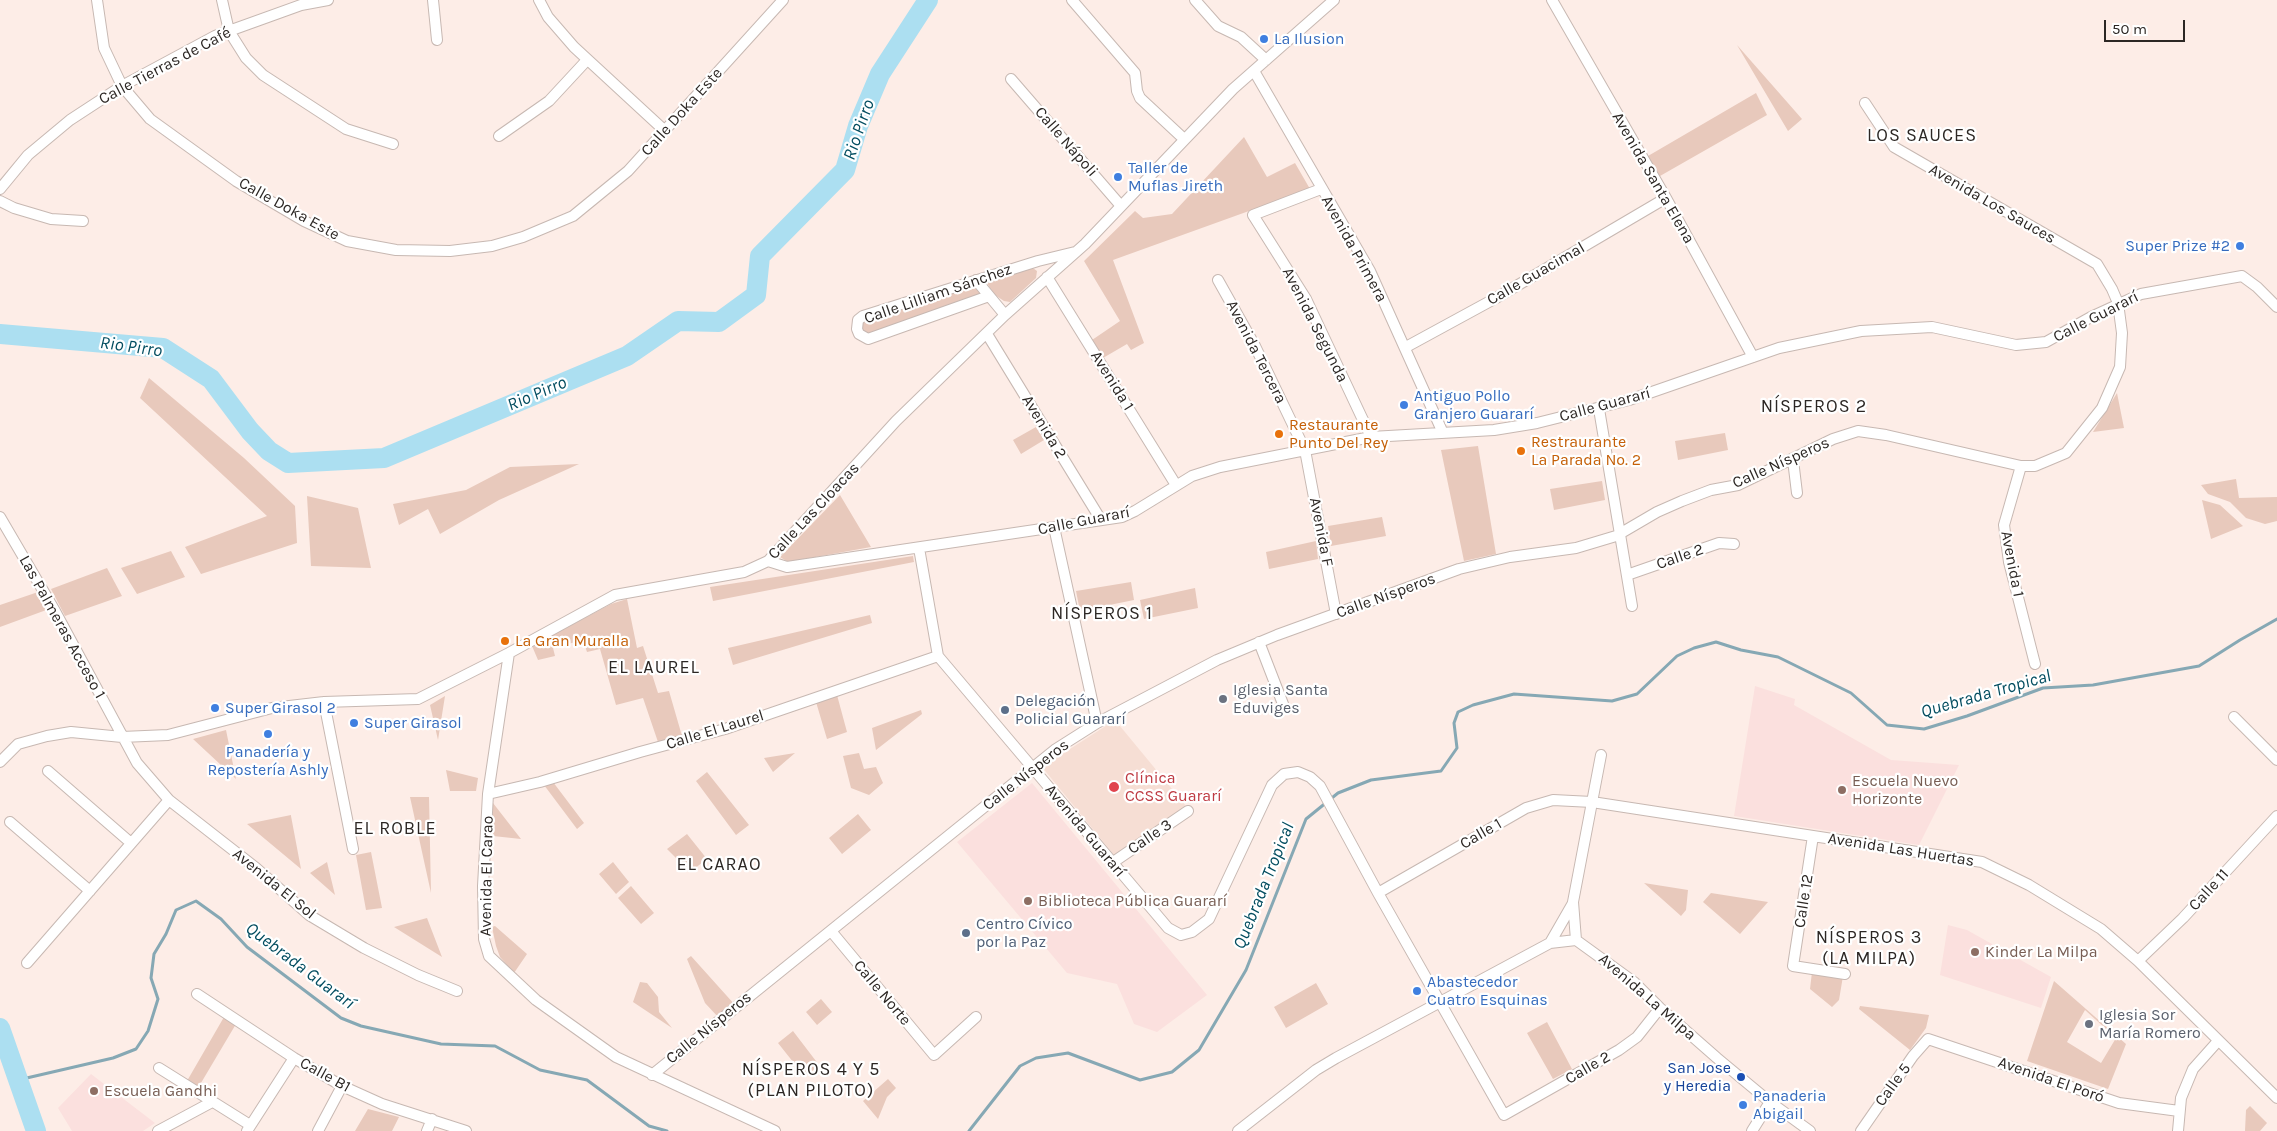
<!DOCTYPE html>
<meta charset="utf-8">
<style>
body{margin:0}
#map{position:relative;width:2277px;height:1131px;overflow:hidden;background:#fdede7;font-family:Karla,sans-serif}
canvas{display:block}
.scale{position:absolute;left:2104px;top:20px;width:81px;height:22px;box-sizing:border-box;border:2px solid #2c2724;border-top:0;padding-left:6px;font-size:15px;line-height:18px;white-space:nowrap;color:#2c2724;-webkit-text-stroke:4px #fff;paint-order:stroke}
</style>
<div id="map">
<canvas width="2277" height="1131"></canvas>
<div class="scale">50 m</div>
</div>
<script>
const ctx = document.querySelector('canvas').getContext('2d');
ctx.lineJoin = 'round';
function fill(path, color) {
  ctx.fillStyle = color;
  ctx.fill(path, 'evenodd');
}
function toPath(rows) {
  const path = new Path2D();
  for (const r of rows) {
    path.moveTo(r[0], r[1]);
    for (let i = 2; i < r.length; i += 2) path.lineTo(r[i], r[i + 1]);
  }
  return path;
}
function stroke(path, color, width, dash) {
  ctx.strokeStyle = color;
  ctx.lineWidth = width;
  ctx.lineCap = dash ? 'butt' : 'round';
  ctx.setLineDash(dash || []);
  ctx.stroke(path);
}
function label(font, color, halo, rows, align = 'center') {
  ctx.font = font + ' Karla,sans-serif';
  ctx.lineWidth = 4.5;
  ctx.setLineDash([]);
  ctx.textBaseline = 'middle';
  ctx.strokeStyle = halo;
  ctx.fillStyle = color;
  for (const [text, x, y, turn = 0] of rows) {
    ctx.save();
    ctx.translate(x, y);
    ctx.rotate((+turn || 0) * Math.PI / 180);
    ctx.textAlign = isNaN(turn) ? turn : align;
    if (halo) ctx.strokeText(text, 0, 0);
    ctx.fillText(text, 0, 0);
    ctx.restore();
  }
}
const built = toPath([
 [1115,720,1186,806,1114,855,1042,767]
]);
const education = toPath([
 [1755,686,1795,699,1794,705,1891,760,1959,765,1919,845,1734,816],
 [1032,783,1207,995,1157,1032,1134,1024,1117,984,1067,973,957,842],
 [1948,925,1967,930,2051,977,2041,1008,1940,975],
 [91,1074,155,1123,143,1131,72,1131,58,1108]
]);
const green = toPath([
 [1737,45,1802,119,1788,131],
 [1756,93,1767,115,1660,176,1648,156],
 [1244,137,1267,177,1295,163,1310,189,1113,260,1144,343,1131,350,1127,344,1103,358,1092,340,1120,321,1084,261,1135,211,1143,218,1172,214],
 [1030,266,1037,271,1036,278,1010,302,1004,301,995,295,986,282],
 [976,285,981,296,869,335,861,331,861,324,865,321],
 [149,378,244,458,295,506,297,543,201,574,185,547,267,516,140,398],
 [2117,393,2124,428,2093,432],
 [1036,427,1044,440,1021,454,1013,440],
 [1725,433,1728,450,1678,460,1675,441],
 [1478,446,1496,554,1464,561,1441,450],
 [579,464,499,500,440,534,428,509,399,525,393,504,466,490,510,467],
 [2236,479,2239,498,2277,497,2277,521,2265,524,2246,518,2230,502,2208,494,2201,485],
 [1602,481,1605,500,1554,510,1550,489],
 [840,495,871,547,788,562,780,557],
 [307,496,358,508,371,568,311,566],
 [2202,500,2220,505,2243,526,2211,539],
 [1382,517,1386,536,1331,546,1328,526],
 [1316,541,1318,559,1269,569,1266,552],
 [171,551,185,577,137,594,121,568],
 [913,556,914,562,713,601,710,587],
 [107,568,122,596,65,616,51,589],
 [1131,582,1134,600,1080,611,1076,591],
 [1195,588,1198,608,1144,619,1140,600],
 [38,592,49,609,0,627,0,605],
 [627,599,637,648,643,646,658,693,669,691,682,736,658,742,643,698,616,705,600,649,587,652,583,640,553,648,555,656,538,660,532,646,611,604],
 [870,615,872,623,733,665,728,648],
 [837,695,847,732,827,739,816,702],
 [445,696,438,740,430,705],
 [921,710,922,714,876,750,872,728],
 [226,730,236,779,193,739],
 [795,753,773,772,764,758],
 [859,753,864,769,876,767,883,783,869,795,851,788,843,756],
 [446,770,478,778,476,791,450,791],
 [707,772,749,825,736,835,696,781],
 [553,782,584,823,577,829,544,785],
 [410,797,429,797,431,893],
 [493,803,521,839,493,836],
 [858,814,871,830,842,854,829,838],
 [291,815,291,816,301,869,247,824],
 [687,834,707,859,690,872,667,849],
 [371,852,382,908,366,910,356,855],
 [327,862,335,895,310,873],
 [613,862,629,882,616,894,599,874],
 [1644,883,1688,890,1686,910,1681,916],
 [631,886,654,913,641,924,618,898],
 [1711,893,1768,902,1740,934,1703,902],
 [427,918,442,957,394,927],
 [495,926,527,954,514,973,500,957,496,946,492,927],
 [691,956,735,1005,719,1018,705,1003,687,959],
 [1812,972,1843,976,1839,1000,1832,1007,1810,989],
 [2054,981,2126,1044,2108,1089,2027,1061],
 [2085,1010,2116,1038,2101,1063,2067,1042],
 [640,982,647,983,658,997,659,1012,672,1028,633,1002],
 [1316,983,1328,1004,1286,1028,1274,1007],
 [821,999,832,1012,817,1025,806,1012],
 [1860,1006,1929,1015,1926,1028,1910,1050,1859,1009],
 [224,1017,236,1024,198,1088,187,1081],
 [1547,1022,1572,1069,1553,1079,1527,1033],
 [793,1031,819,1065,805,1077,778,1043],
 [888,1079,896,1088,887,1097,878,1119,863,1101],
 [2250,1106,2267,1123,2260,1131,2245,1131,2246,1110],
 [368,1109,399,1117,392,1131,355,1131]
]);
const stream = toPath([
 [18,1080,113,1058,136,1049,148,1031,158,999,151,978,154,954,166,934,176,910,196,901,221,919,247,947,341,1018,361,1026,441,1044,495,1046,540,1070,587,1080,649,1126,667,1131],
 [969,1131,1020,1066,1036,1058,1068,1053,1140,1080,1172,1072,1199,1050,1246,970,1306,819,1338,793,1371,780,1441,771,1457,748,1454,723,1458,712,1473,705,1514,694,1612,701,1637,694,1677,656,1694,648,1716,642,1741,650,1778,657,1851,693,1887,725,1924,729,1967,716,2043,688,2093,685,2199,666,2240,640,2277,619]
]);
const river = toPath([
 [0,334,163,348,211,379,250,431,269,451,288,463,384,458,627,356,678,321,719,322,756,295,760,256,845,170,858,126,880,74,928,0],
 [0,1028,36,1131]
]);
const minor = toPath([
 [97,0,104,48,122,86,150,119,236,181,304,221,347,241,396,250,450,251,492,246,523,237,573,216,628,171,783,0],
 [222,0,229,31,246,58,263,75,346,129,393,144],
 [433,0,437,40],
 [539,0,548,17,574,47,665,131],
 [1072,0,1135,73,1137,91,1140,98,1184,139],
 [1195,0,1218,26,1241,37,1266,60],
 [1552,0,1666,198,1753,357],
 [1254,71,1370,271,1443,433],
 [1011,79,1121,206],
 [499,136,549,101,587,60],
 [0,189,28,155,70,120,122,86,215,36,301,5,328,0],
 [1321,189,1253,215,1306,299,1371,437],
 [0,201,14,208,51,219,83,221],
 [1047,277,1176,485],
 [976,280,1005,315],
 [1218,280,1255,346,1305,450,1336,614],
 [989,296,868,339,859,334,857,329,858,320,863,316,1038,261,1075,252],
 [987,334,1101,520],
 [1406,347,1496,298,1666,198],
 [1599,409,1632,606],
 [1793,460,1797,493],
 [2021,466,2004,525,2009,562,2035,664],
 [0,517,55,611,137,763,169,800,256,868,309,915,364,948,418,975,457,991],
 [1054,527,1097,723],
 [919,548,938,656,1168,928,1181,935,1192,932,1209,919,1272,785,1284,774,1298,772,1310,777,1320,786,1378,893,1504,1115,1619,1050,1637,1037,1660,1008],
 [768,561,787,567,1122,517,1135,511,1192,476,1220,467,1371,437,1494,430,1537,423,1629,400,1779,348,1861,331,1932,327,2016,345,2046,342,2091,317,2141,294,2242,276,2257,287,2277,307],
 [1627,575,1719,543,1734,544],
 [1259,642,1283,704],
 [509,653,488,794,483,886,484,939,489,956,536,1000,616,1057,775,1131],
 [324,702,353,849],
 [2234,717,2277,760],
 [0,762,18,744,47,736,71,732,122,737,168,735,272,708,324,702,418,699,509,653,615,595,744,572,768,561,896,421,1005,315,1085,244,1233,89,1334,0],
 [48,771,131,843],
 [488,794,540,782,640,752,725,729,938,656],
 [10,822,90,891],
 [1813,836,1793,966,1845,974],
 [1112,863,1188,811],
 [1378,893,1526,808,1553,800,1592,802,1982,862,2029,885,2101,929,2138,961,2277,1098],
 [831,931,934,1055,976,1017],
 [1576,940,1634,982,1660,1008,1717,1058,1770,1102,1810,1131],
 [1576,940,1573,902,1601,755],
 [1550,943,1573,903],
 [2138,961,2183,918,2277,816],
 [27,963,169,800],
 [197,994,294,1058,342,1086,382,1104,466,1131],
 [159,1068,250,1125],
 [652,1075,1056,749,1097,723,1217,660,1277,635,1459,569,1510,557,1576,548,1616,536,1657,512,1682,501,1711,490,1738,485,1833,439,1858,431,1886,435,2021,466,2035,466,2066,453,2102,408,2120,367,2122,333,2118,303,2112,289,2097,264,1894,147,1865,103],
 [158,1131,212,1102],
 [247,1131,294,1058],
 [318,1131,342,1086],
 [427,1131,432,1119],
 [1238,1131,1316,1070,1336,1058,1550,943,1576,940],
 [1752,1131,1770,1102],
 [1861,1131,1913,1056,1928,1039,2119,1103,2179,1111],
 [2178,1131,2181,1098,2193,1069,2218,1041]
]);
const markers = [
 [1264,39,5,"#3f7fe0"],
 [1118,177,5,"#3f7fe0"],
 [2240,246,5,"#3f7fe0"],
 [1404,405,5,"#3f7fe0"],
 [1279,434,5,"#e8710a"],
 [1521,451,5,"#e8710a"],
 [505,641,5,"#e8710a"],
 [1223,699,5,"#6b7280"],
 [215,708,5,"#3f7fe0"],
 [1005,710,5,"#5c6f8a"],
 [354,723,5,"#3f7fe0"],
 [268,734,5,"#3f7fe0"],
 [1114,787,6,"#e0444e"],
 [1842,790,5,"#8d6e63"],
 [1028,901,5,"#8d6e63"],
 [966,933,5,"#5c6f8a"],
 [1975,952,5,"#8d6e63"],
 [1417,991,5,"#3f7fe0"],
 [2089,1024,5,"#6b7280"],
 [1741,1077,5,"#1a4fb4"],
 [94,1091,5,"#8d6e63"],
 [1743,1105,5,"#3f7fe0"]
];
const shopNames = [
 ["La Ilusion",1274,39],
 ["Taller de",1128,168],
 ["Muflas Jireth",1128,186],
 ["Super Prize #2",2230,246,"right"],
 ["Antiguo Pollo",1414,396],
 ["Granjero Guararí",1414,414],
 ["Super Girasol 2",225,708],
 ["Super Girasol",364,723],
 ["Panadería y",268,752,"center"],
 ["Repostería Ashly",268,770,"center"],
 ["Abastecedor",1427,982],
 ["Cuatro Esquinas",1427,1000],
 ["Panaderia",1753,1096],
 ["Abigail",1753,1114]
];
const streetNames = [
 ["Calle Tierras de Café",165,66,-28],
 ["Calle Doka Este",682,112,-48],
 ["Calle Nápoli",1066,142,49],
 ["Avenida Santa Elena",1653,178,60],
 ["Avenida Los Sauces",1992,204,30],
 ["Calle Doka Este",289,209,29],
 ["Avenida Primera",1354,249,61],
 ["Calle Guacimal",1536,274,-30],
 ["Calle Lilliam Sánchez",938,294,-19],
 ["Calle Guararí",2096,317,-27],
 ["Avenida Segunda",1315,325,63],
 ["Avenida Tercera",1256,352,63],
 ["Avenida 1",1112,381,58],
 ["Calle Guararí",1605,405,-15],
 ["Avenida 2",1044,427,59],
 ["Calle Nísperos",1781,463,-24],
 ["Calle Las Cloacas",814,511,-47],
 ["Calle Guararí",1084,521,-11],
 ["Avenida F",1321,532,79],
 ["Calle 2",1680,557,-19],
 ["Avenida 1",2012,564,79],
 ["Calle Nísperos",1386,596,-20],
 ["Las Palmeras Acceso 1",62,627,61],
 ["Calle El Laurel",715,730,-17],
 ["Calle Nísperos",1026,775,-38],
 ["Avenida Guararí",1085,831,50],
 ["Calle 1",1481,834,-30],
 ["Calle 3",1150,837,-34],
 ["Avenida Las Huertas",1901,850,9],
 ["Avenida El Carao",487,876,-89],
 ["Avenida El Sol",274,884,39],
 ["Calle 11",2209,890,-47],
 ["Calle 12",1804,901,-81],
 ["Calle Norte",882,993,50],
 ["Avenida La Milpa",1647,997,41],
 ["Calle Nísperos",709,1028,-39],
 ["Calle 2",1588,1068,-30],
 ["Calle B1",325,1075,29],
 ["Avenida El Poró",2051,1080,19],
 ["Calle 5",1893,1085,-54]
];
const foodNames = [
 ["Restaurante",1289,425],
 ["Punto Del Rey",1289,443],
 ["Restraurante",1531,442],
 ["La Parada No. 2",1531,460],
 ["La Gran Muralla",515,641]
];
const worshipNames = [
 ["Iglesia Santa",1233,690],
 ["Eduviges",1233,708],
 ["Iglesia Sor",2099,1015],
 ["María Romero",2099,1033]
];
const serviceNames = [
 ["Delegación",1015,701],
 ["Policial Guararí",1015,719],
 ["Centro Cívico",976,924],
 ["por la Paz",976,942]
];
const healthNames = [
 ["Clínica",1125,778],
 ["CCSS Guararí",1125,796]
];
const educationNames = [
 ["Escuela Nuevo",1852,781],
 ["Horizonte",1852,799],
 ["Biblioteca Pública Guararí",1038,901],
 ["Kinder La Milpa",1985,952],
 ["Escuela Gandhi",104,1091]
];
const transitNames = [
 ["San Jose",1731,1068],
 ["y Heredia",1731,1086]
];
const waterNames = [
 ["Rio Pirro",859,130,-71],
 ["Rio Pirro",131,347,8],
 ["Rio Pirro",537,394,-23],
 ["Quebrada Tropical",1986,694,-16],
 ["Quebrada Tropical",1264,886,-68],
 ["Quebrada Guararí",300,966,37]
];
const neighbourhoodNames = [
 ["LOS SAUCES",1922,136],
 ["NÍSPEROS 2",1814,407],
 ["NÍSPEROS 1",1102,614],
 ["EL LAUREL",654,668],
 ["EL ROBLE",395,829],
 ["EL CARAO",719,865],
 ["NÍSPEROS 3",1869,938],
 ["(LA MILPA)",1869,959],
 ["NÍSPEROS 4 Y 5",811,1070],
 ["(PLAN PILOTO)",811,1091]
];
fill(built, '#f6ded4');
fill(education, '#fbe0de');
fill(green, '#e8c9bc');
stroke(stream, '#86a8b4', 3);
stroke(river, '#acdff1', 20);
stroke(minor, '#c7b8b2', 12);
stroke(minor, '#fff', 10);
for (const [x, y, r, color] of markers) {
  const dot = new Path2D();
  dot.arc(x, y, r, 0, 2 * Math.PI);
  ctx.fillStyle = color;
  ctx.fill(dot);
  stroke(dot, '#fff', 2);
}
label('16px', '#366cbe', '#fff', shopNames, 'left');
label('16px', '#2c2724', '#fff', streetNames);
label('16px', '#c56008', '#fff', foodNames, 'left');
label('16px', '#5b616d', '#fff', worshipNames, 'left');
label('16px', '#4e5e75', '#fff', serviceNames, 'left');
label('16px', '#be3a42', '#fff', healthNames, 'left');
label('16px', '#785e54', '#fff', educationNames, 'left');
label('16px', '#164399', '#fff', transitNames, 'right');
label('italic 18px', '#034d60', '#fff', waterNames);
ctx.letterSpacing = '1px';
label('18px', '#2c2724', '#fff', neighbourhoodNames);
ctx.letterSpacing = '0px';
</script>
